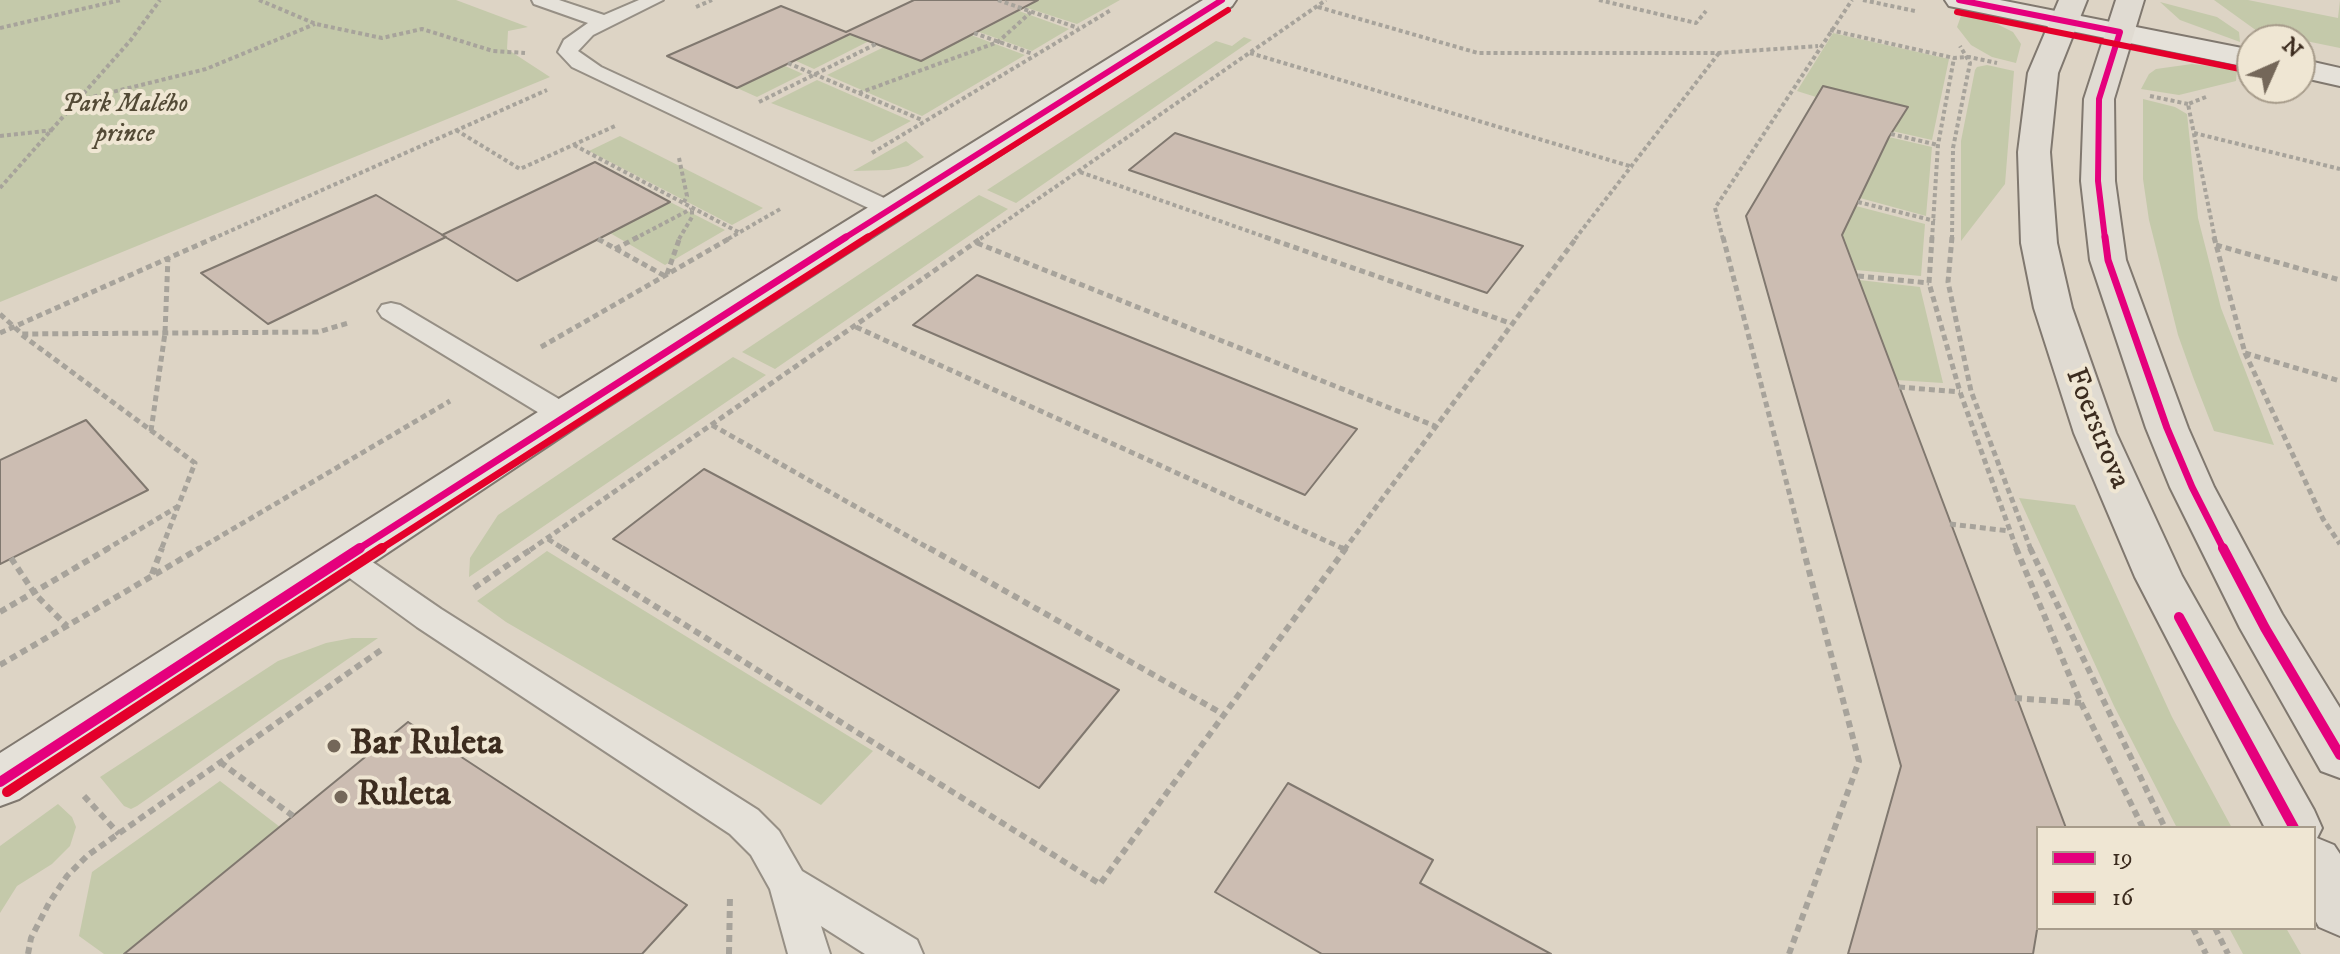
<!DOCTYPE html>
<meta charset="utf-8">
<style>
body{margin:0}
#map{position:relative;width:2340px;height:954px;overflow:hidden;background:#ddd4c5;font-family:"IM FELL DW Pica",serif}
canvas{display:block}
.legend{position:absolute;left:2036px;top:826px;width:280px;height:104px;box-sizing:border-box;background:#efe6d3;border:2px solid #a79c8b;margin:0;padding:10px 14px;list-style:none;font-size:24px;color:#3c2c1f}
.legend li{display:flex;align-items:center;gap:16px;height:40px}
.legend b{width:40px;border:2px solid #a79c8b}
.north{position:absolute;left:2236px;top:24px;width:80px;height:80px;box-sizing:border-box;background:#efe6d3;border:2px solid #a79c8b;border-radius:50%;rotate:45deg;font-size:22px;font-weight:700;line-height:32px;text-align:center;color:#3c2c1f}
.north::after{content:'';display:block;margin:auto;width:28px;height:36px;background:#746759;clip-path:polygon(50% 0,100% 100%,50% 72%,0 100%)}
</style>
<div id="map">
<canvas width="2340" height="954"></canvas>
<ul class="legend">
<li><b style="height:10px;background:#e5007d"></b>19</li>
<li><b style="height:10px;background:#e4002b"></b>16</li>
</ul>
<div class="north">N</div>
</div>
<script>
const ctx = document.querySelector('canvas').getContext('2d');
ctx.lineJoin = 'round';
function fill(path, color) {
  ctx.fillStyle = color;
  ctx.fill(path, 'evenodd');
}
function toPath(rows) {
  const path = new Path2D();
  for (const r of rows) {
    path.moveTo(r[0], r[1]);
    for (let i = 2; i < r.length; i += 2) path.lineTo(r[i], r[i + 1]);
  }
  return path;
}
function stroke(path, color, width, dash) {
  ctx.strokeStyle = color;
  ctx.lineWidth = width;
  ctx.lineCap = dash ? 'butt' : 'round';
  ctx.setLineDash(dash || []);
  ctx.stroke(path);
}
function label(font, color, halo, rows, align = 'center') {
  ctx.font = font + ' "IM FELL DW Pica",serif';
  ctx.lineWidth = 8;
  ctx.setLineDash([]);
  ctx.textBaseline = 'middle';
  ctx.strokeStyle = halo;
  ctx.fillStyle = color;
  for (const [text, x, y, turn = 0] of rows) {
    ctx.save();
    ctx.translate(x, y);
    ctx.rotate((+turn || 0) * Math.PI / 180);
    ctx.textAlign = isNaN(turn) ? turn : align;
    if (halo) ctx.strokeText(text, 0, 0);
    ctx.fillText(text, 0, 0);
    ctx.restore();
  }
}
const green = toPath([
 [0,0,456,0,528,27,508,31,507,49,550,77,0,302],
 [1024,0,1120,0,1077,24,1018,5],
 [2214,0,2248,0,2338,18,2340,0,2340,48,2257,31],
 [2160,2,2217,17,2239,32,2240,42,2180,20],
 [1019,11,1069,29,1032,51,979,32],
 [1962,13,1993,22,2013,32,2021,44,2016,63,1992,57,1971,45,1957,27],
 [1833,33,1949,59,1932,140,1892,131,1823,86,1816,97,1797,91],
 [850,34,869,41,814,69,794,60],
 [971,35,1025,55,922,116,827,75,884,47,921,61],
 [1244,37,1252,40,1016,203,987,190,1216,41,1232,46],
 [2192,64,2237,69,2236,81,2179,95,2141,89,2149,74,2156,69],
 [783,65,803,74,757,97,737,88],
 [1987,65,2014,71,2005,184,1961,241,1961,141,1975,70,1977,67],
 [817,80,911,121,872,142,771,103],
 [2143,99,2175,107,2187,114,2198,218,2221,308,2274,445,2214,431,2193,377,2178,335,2149,220,2143,179],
 [620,136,763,208,732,225,589,151],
 [1889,137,1932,147,1926,216,1860,198],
 [906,141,924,157,908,166,889,170,853,171],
 [979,195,1008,209,775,369,742,352],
 [670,202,725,230,665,265,610,233],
 [1856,206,1925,224,1921,276,1856,270,1842,235],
 [1859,280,1920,287,1943,383,1896,380],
 [733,357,766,375,469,577,470,558,498,515],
 [2019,498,2075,505,2172,717,2232,828,2177,828,2114,706],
 [547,551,873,751,821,805,506,622,477,601],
 [352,638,378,638,137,806,131,809,124,806,100,777,278,661,326,643],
 [220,781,280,827,124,954,104,954,79,936,92,872],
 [58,804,72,817,76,827,70,846,52,864,17,886,0,913,0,846],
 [2229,928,2286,928,2301,954,2243,954]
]);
const building = toPath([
 [914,0,1038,0,921,61,850,34,737,88,667,56,781,6,846,32,914,0],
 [1823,86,1908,107,1889,137,1842,235,2066,828,2038,828,2038,924,2033,954,1848,954,1901,766,1746,216,1823,86],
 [1175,133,1339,187,1523,246,1487,293,1129,170,1175,133],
 [595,162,670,202,517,281,442,235,595,162],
 [376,195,446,237,268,324,201,273,376,195],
 [977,275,1357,429,1305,495,913,325,977,275],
 [86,420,148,490,0,564,0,460,86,420],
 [704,469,1119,690,1039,788,613,539,704,469],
 [408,722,687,905,642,954,124,954,408,722],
 [1288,783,1433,860,1420,883,1551,954,1322,954,1215,892,1288,783]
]);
const pathFar2 = toPath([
 [259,0,316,24,382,38,422,29,493,51,525,53],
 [998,0,1078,28],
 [1599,0,1696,23,1706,11],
 [1863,0,1915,11],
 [696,7,712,0],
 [1318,7,1478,53,1719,53,1818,46],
 [0,28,121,0],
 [1830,30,1954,58,1969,57,1997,63],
 [974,33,1033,54],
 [1250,53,1633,167],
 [788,63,922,120],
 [859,93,998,42,1031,12],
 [2150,96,2188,104],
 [2206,97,2188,104,2215,239],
 [80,100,206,69,315,24],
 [759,102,876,44],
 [456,130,520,169,615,126],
 [2194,133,2340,169],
 [1891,134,1938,145],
 [0,136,54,130],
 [574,145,740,233],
 [872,153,1111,10],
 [679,158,687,196,683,204],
 [1080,172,1271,239],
 [0,188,130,41,160,0],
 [1858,202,1935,221],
 [212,239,547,90],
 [634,239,691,209],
 [679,239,692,217,692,209],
 [728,239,782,208],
 [980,239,1326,0],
 [1575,239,1719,53],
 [1723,239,1715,208,1852,0],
 [1932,239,1938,145,1954,58],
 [1952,239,1953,148,1970,63,1960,46]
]);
const pathFar1 = toPath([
 [1265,237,1510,323],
 [1723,237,1804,550],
 [1932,237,1929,283,1960,392,2017,550],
 [1952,237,1948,282,1971,391,2031,550],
 [2214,237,2245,353,2323,519,2340,544],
 [598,239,665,276],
 [977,243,1435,426],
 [2216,245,2340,280],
 [615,249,638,237],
 [667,274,680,237],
 [1858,276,1929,283],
 [0,314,22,334,318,332,348,323],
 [856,327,1344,549],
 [0,333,216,237],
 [22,335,195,463,161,550],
 [541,347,732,237],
 [2245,353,2340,381],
 [1899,387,1960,392],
 [712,425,932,550],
 [151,431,165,333,168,257],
 [1950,524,2009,531],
 [548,539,565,550],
 [105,550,177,507],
 [197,550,450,401],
 [530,550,983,237],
 [1344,550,1577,237]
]);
const path = toPath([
 [562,548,1100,884,1346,548],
 [929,548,1223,714],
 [1341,548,1344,549],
 [2016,548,2081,703,2143,828],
 [2030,548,2165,828],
 [11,558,35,594,67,626],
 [152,574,162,548],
 [474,588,533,548],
 [0,612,109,548],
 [0,665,200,548],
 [2015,698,2081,703],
 [220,762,293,816],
 [84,796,119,834],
 [2193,928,2206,954],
 [2215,928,2228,954],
 [28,954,31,938,49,903,67,876,88,855,384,648],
 [729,954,730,895],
 [1789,954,1859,761,1803,548]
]);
const lane = toPath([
 [532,0,559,0,604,15,639,0,663,0,593,35,578,51,601,67,897,204,901,209,897,214,881,214,572,67,558,52,564,40,588,23,534,4,532,0],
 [391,303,400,305,574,408,578,415,574,422,564,424,554,422,382,317,378,311,382,305,391,303],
 [344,546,355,550,441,609,758,810,779,831,802,871,917,940,923,954,865,954,821,926,830,954,788,954,770,889,751,855,730,834,417,627,333,566,328,558,333,550,344,546]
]);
const secondary = toPath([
 [1203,0,1236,0,1232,6,579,425,19,799,0,806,0,753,549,405,1203,0],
 [1945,0,2000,0,2252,50,2252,68,1959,8,1949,6,1945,0],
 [2300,59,2340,68,2340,86,2300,77,2300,59]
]);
const primary = toPath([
 [2059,0,2087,0,2058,73,2050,152,2057,243,2072,308,2116,433,2182,576,2314,810,2322,828,2317,838,2334,845,2340,854,2340,936,2319,927,2314,918,2314,828,2265,828,2135,577,2074,433,2034,308,2021,243,2018,152,2028,73,2059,0],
 [2116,0,2144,0,2114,99,2115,181,2126,260,2188,428,2214,487,2282,614,2340,708,2340,778,2321,771,2240,628,2170,487,2146,428,2090,260,2081,181,2084,99,2116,0]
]);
const bus1Far2 = toPath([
 [1959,0,2120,32,2099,99,2098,181,2105,239],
 [843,239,1222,0]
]);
const bus1Far1 = toPath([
 [2105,237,2108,260,2167,428,2192,487,2224,550],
 [357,550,846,237]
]);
const bus1 = toPath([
 [2223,548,2265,628,2340,755],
 [2179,617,2294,828],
 [0,782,360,548]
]);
const bus2Far2 = toPath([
 [1957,12,2250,71],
 [865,239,1228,10]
]);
const bus2Far1 = toPath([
 [379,550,868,237]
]);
const bus2 = toPath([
 [7,792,382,548]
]);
const markers = [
 [334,746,8,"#746759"],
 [341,797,8,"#746759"]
];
const farParknames = [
 ["Park Malého",125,106],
 ["prince",125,136]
];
const streetNames = [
 ["Foerstrova",2096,429,68]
];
const nearPoinames = [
 ["Bar Ruleta",350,746],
 ["Ruleta",357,797]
];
fill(green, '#c4c9aa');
fill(building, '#ccbdb2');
stroke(building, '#80786f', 2);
stroke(lane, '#968f85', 4);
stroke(secondary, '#80786f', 4);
stroke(primary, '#80786f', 4);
stroke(pathFar2, '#a7a39b', 4, [4, 3]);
stroke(pathFar1, '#a7a39b', 5, [6, 4]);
stroke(path, '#a7a39b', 6, [7, 5]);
fill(lane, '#e5e1d9');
fill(secondary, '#e5e1d9');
fill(primary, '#e0dbd2');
stroke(bus1Far2, '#e5007d', 6);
stroke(bus1Far1, '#e5007d', 7);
stroke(bus1, '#e5007d', 10);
stroke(bus2Far2, '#e4002b', 6);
stroke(bus2Far1, '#e4002b', 7);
stroke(bus2, '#e4002b', 10);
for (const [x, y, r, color] of markers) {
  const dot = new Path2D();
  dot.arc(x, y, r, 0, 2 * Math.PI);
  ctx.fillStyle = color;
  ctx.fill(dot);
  stroke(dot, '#efe6d3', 3);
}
label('italic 26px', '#534a36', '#efe6d3', farParknames);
label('30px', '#3c2c1f', '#efe6d3', streetNames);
label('bold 36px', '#3c2c1f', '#efe6d3', nearPoinames, 'left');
</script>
